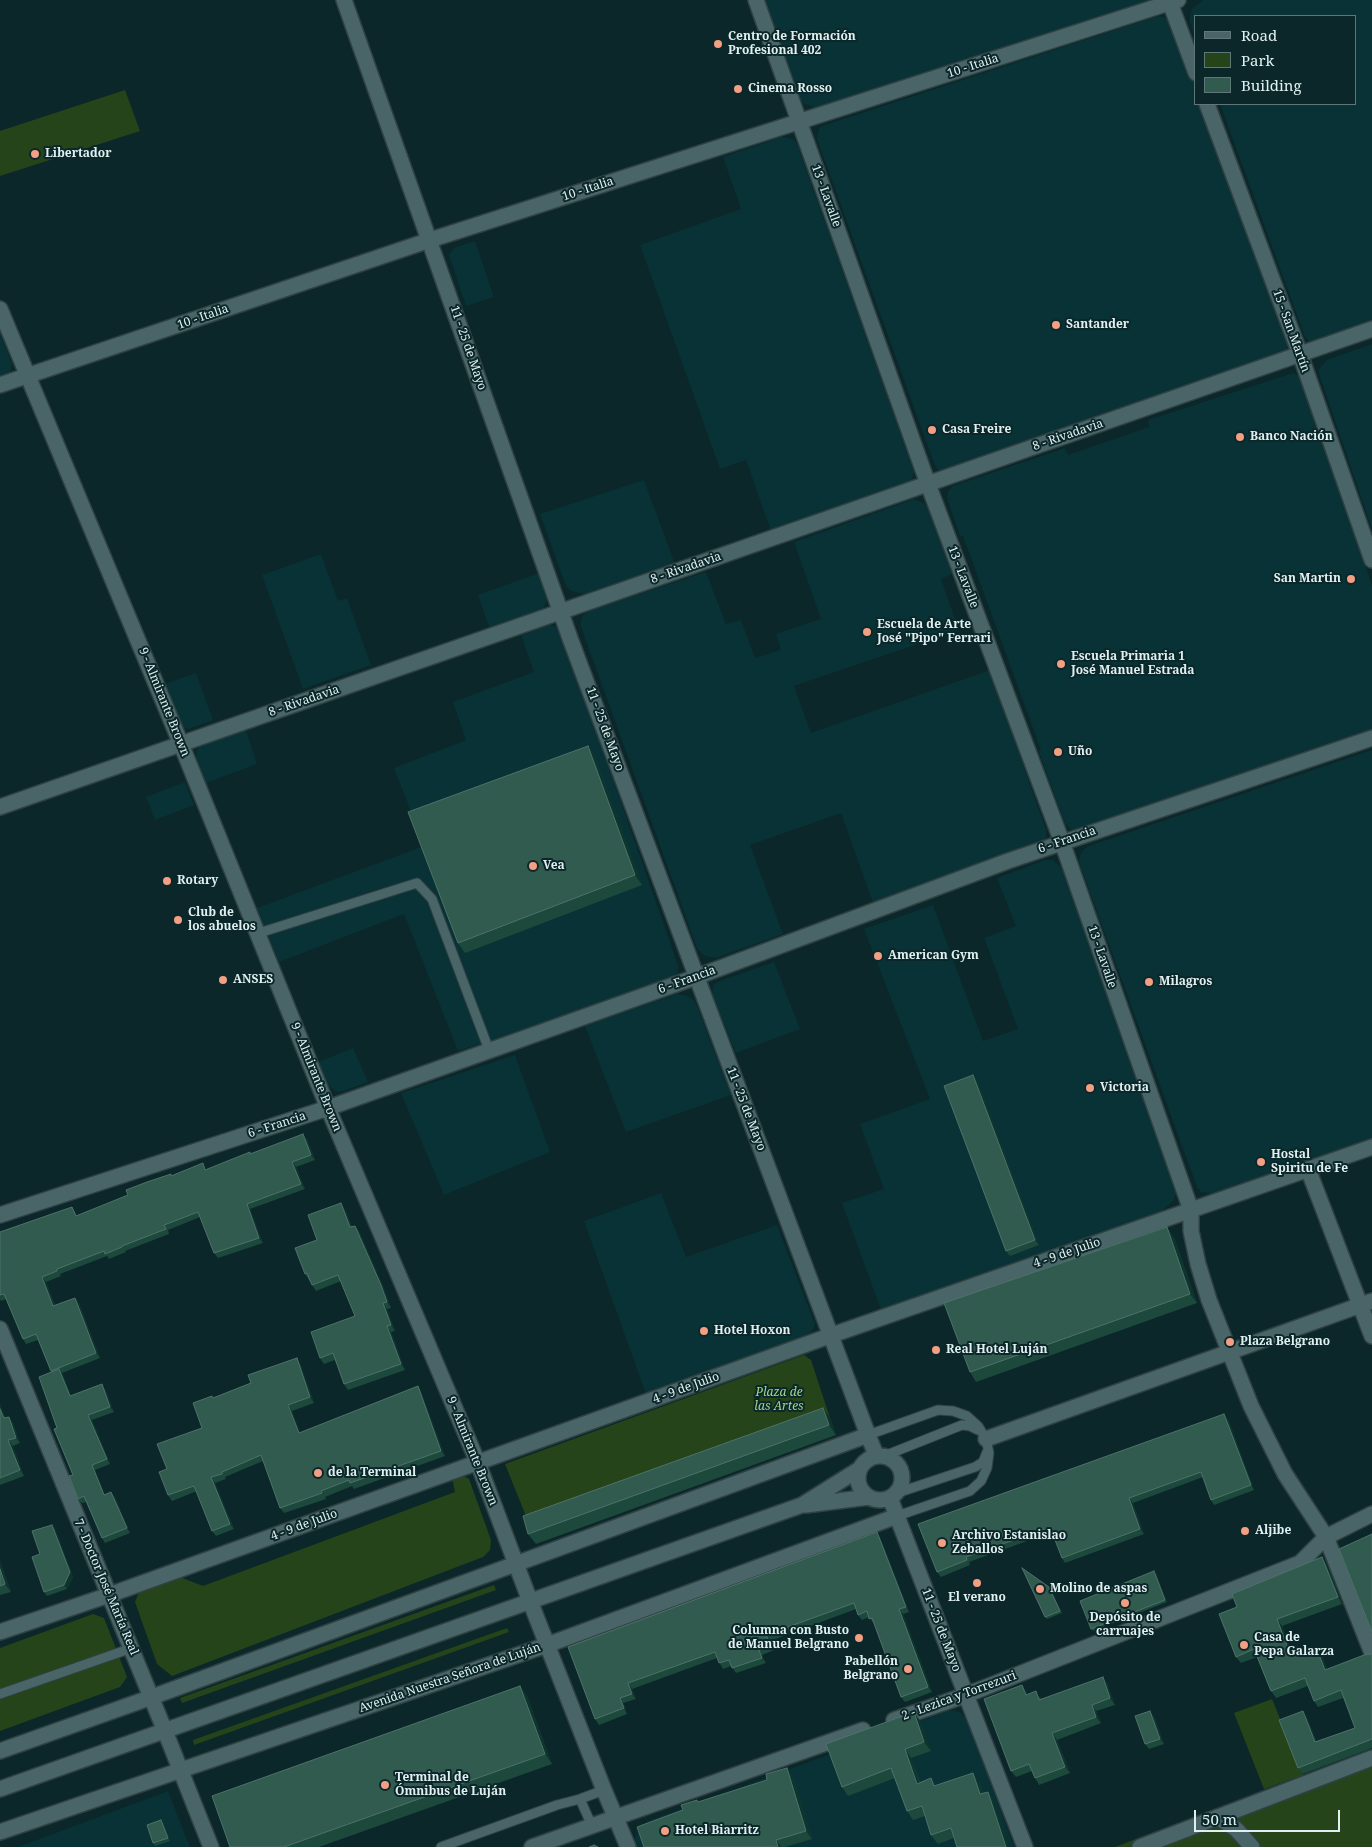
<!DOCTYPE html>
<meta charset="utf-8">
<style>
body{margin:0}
#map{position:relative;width:1372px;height:1847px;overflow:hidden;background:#0b272a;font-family:"Noto Serif",serif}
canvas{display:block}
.legend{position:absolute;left:1194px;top:15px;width:162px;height:90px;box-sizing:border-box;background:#0b272a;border:1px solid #60777a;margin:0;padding:6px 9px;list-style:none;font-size:15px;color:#e0f0f1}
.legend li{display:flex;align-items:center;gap:10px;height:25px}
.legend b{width:25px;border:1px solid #60777a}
.scale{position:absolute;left:1194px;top:1810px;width:146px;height:22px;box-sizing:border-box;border:2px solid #e0f0f1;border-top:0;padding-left:6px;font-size:15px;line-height:18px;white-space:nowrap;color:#e0f0f1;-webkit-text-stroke:4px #0b272a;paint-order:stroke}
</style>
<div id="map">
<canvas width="1372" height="1847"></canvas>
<ul class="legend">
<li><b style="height:6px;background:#496568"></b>Road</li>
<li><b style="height:14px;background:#264419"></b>Park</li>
<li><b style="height:14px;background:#325b50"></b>Building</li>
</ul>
<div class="scale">50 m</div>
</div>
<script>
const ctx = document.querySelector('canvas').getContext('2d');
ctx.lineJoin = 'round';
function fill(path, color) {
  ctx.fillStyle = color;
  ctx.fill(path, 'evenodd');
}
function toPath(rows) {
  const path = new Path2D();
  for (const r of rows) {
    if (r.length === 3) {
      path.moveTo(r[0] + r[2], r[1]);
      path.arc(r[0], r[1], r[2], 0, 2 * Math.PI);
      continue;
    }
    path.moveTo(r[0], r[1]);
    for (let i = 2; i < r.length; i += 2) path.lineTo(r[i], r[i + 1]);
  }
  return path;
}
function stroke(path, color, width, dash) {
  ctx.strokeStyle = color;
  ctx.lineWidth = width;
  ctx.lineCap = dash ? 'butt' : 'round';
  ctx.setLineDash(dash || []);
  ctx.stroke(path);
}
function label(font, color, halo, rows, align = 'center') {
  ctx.font = font + ' "Noto Serif",serif';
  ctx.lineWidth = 4;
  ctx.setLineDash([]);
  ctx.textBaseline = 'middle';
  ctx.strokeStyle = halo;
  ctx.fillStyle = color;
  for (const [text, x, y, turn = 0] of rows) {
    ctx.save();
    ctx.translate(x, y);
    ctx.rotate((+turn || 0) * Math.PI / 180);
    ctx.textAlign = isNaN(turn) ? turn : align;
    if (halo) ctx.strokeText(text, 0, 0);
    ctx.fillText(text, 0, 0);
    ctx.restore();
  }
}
const built = toPath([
 [765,0,1150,0,822,107,816,108,803,103,799,96],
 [1203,0,1372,0,1372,327,1313,345,1305,337,1220,104,1356,104,1356,16,1196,16,1196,38,1190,22,1190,16,1192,9],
 [1158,16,1164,17,1170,21,1174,27,1196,89,1196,104,1201,104,1288,346,1287,351,1282,354,943,471,937,469,934,463,817,139,819,128,825,125],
 [782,137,793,139,797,144,914,471,912,479,909,482,771,531,746,460,720,469,640,245,741,209,723,157],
 [475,241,494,297,466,306,449,255,454,248],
 [0,334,12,364,10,373,0,378],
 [1372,344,1372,529,1319,374,1319,369,1327,360],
 [1293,373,1299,376,1303,382,1372,585,1372,730,1078,830,1072,830,1065,823,1039,752,1041,750,963,536,960,536,947,498,948,491,953,486,1065,448,1068,455,1149,427,1148,420],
 [644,480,675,564,584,594,571,591,566,586,540,514],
 [914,499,925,504,928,509,952,574,941,579,959,630,794,686,811,733,990,670,1046,830,1046,837,1043,842,873,903,841,813,750,845,783,934,716,958,709,957,702,954,697,948,581,627,581,619,584,614,591,610,706,572,726,624,741,620,755,658,781,650,776,634,821,619,794,542],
 [321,554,338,601,347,598,371,665,303,689,262,575],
 [539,573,548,598,544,607,541,610,489,627,478,595],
 [548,625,556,627,563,636,678,965,678,971,676,976,670,981,458,1051,404,914,279,962,257,908,424,846,394,768,466,740,453,702,534,672,521,635],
 [196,673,213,720,189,729,184,728,179,723,165,684],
 [246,730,257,764,206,783,196,757,197,750,201,746],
 [1372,750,1372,1139,1216,1194,1201,1192,1197,1187,1079,862,1080,856,1083,850,1089,846],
 [185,782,194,805,155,820,146,797],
 [1045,860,1053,860,1060,866,1065,876,1177,1183,1177,1193,1173,1201,1159,1213,881,1310,842,1203,884,1189,860,1124,930,1099,864,929,933,905,983,1041,1018,1029,984,938,1016,926,997,878],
 [774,962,800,1029,736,1053,712,994,713,986,717,982],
 [677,994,686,995,695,1001,731,1095,626,1132,585,1026],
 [353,1048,368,1082,344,1091,337,1092,327,1084,318,1062],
 [515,1055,550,1152,444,1195,401,1093],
 [661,1193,686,1257,777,1225,815,1324,813,1330,800,1339,646,1394,584,1221],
 [948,1711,955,1711,961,1713,968,1720,1014,1847,637,1847,635,1838,638,1830,648,1821],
 [168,1791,190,1847,18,1847]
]);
const green = toPath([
 [125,90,140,131,0,176,0,131],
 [804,1355,811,1360,830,1418,530,1526,505,1464],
 [462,1475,469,1479,491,1540,490,1550,483,1557,172,1676,157,1664,135,1602,139,1592,180,1577,203,1586,455,1492,452,1478],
 [494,1585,496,1590,182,1703,180,1698],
 [93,1614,104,1618,127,1677,120,1687,0,1731,0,1648],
 [507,1628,509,1632,194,1745,193,1740],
 [1272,1699,1303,1775,1264,1789,1234,1713],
 [1372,1749,1372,1847,1115,1847]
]);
const lane = toPath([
 [259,933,417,883,432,899,489,1050],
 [868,1435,938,1410,953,1411,967,1416,978,1426,986,1439,989,1453,987,1468,981,1481,970,1491,897,1516],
 [884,1456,962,1425,970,1426,978,1430],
 [897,1493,975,1467,983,1462,987,1452],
 [0,1694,132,1648],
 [580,1799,592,1826],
 [441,1847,557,1805,580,1799,604,1790]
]);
const street = toPath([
 [344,0,571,641,868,1435],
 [756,0,928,484,1062,842,1191,1210,1191,1231,1198,1264,1209,1300,1251,1406,1285,1474,1326,1537,1372,1653],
 [1169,0,1196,73],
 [1207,104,1300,354,1372,560],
 [0,385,430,240,1178,0],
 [0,807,1372,329],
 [1308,1169,1372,1336],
 [0,1215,328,1108,696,977,1008,861,1372,738],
 [0,1329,165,1731],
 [986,1439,1372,1301],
 [0,1632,109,1595,832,1335,1372,1147],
 [1217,1817,1236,1829,1252,1847],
 [1025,1847,966,1695,1300,1563,1326,1537,1372,1514],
 [1140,1847,1372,1758]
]);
const secondary = toPath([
 [0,309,181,744,328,1108,478,1463,530,1601,604,1790,628,1847],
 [880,1478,22],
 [890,1498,966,1695,894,1720],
 [806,1505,869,1497],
 [165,1731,211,1847],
 [0,1751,152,1697,868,1435,876,1455],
 [0,1789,802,1505,858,1470],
 [0,1832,547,1645,897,1516],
 [532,1847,863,1730]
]);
const wall = toPath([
 [588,746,595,757,642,885,465,953,458,943],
 [973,1075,977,1080,1039,1245,1010,1256,1006,1251],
 [307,1139,315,1160,296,1167,305,1189,250,1209,263,1243,218,1258,214,1253,200,1217,168,1230,169,1234,125,1251,126,1252,109,1259,107,1256,60,1274,61,1276,46,1282,55,1305,79,1303,100,1358,62,1373,71,1396,105,1389,114,1412,92,1420,110,1464,95,1470,105,1495,115,1497,130,1533,105,1543,102,1538,86,1502,82,1503,78,1499,73,1475,57,1428,51,1372,38,1340,26,1344,23,1339,6,1299,1,1301,0,1299,0,1232,72,1207,77,1216,128,1195,172,1176,207,1169,251,1154],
 [345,1209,352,1227,355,1226,359,1231,385,1291,391,1308,387,1309,395,1331,391,1332,405,1370,348,1390,344,1384,335,1360,324,1364,320,1358,355,1316,341,1281,316,1291,305,1274,317,1240],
 [1174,1237,1197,1303,976,1382,970,1372],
 [300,1363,314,1403,292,1411,300,1433,418,1386,421,1392,445,1456,354,1489,352,1486,325,1497,326,1499,284,1513,280,1508,263,1461,225,1477,226,1479,215,1483,234,1529,216,1536,212,1531,197,1491,172,1501,168,1495,167,1469,202,1428,214,1398],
 [0,1404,5,1418,13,1423,20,1443,13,1446,24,1476,0,1485],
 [830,1418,836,1435,536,1544,528,1534],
 [1228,1419,1254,1490,1214,1505,1211,1500,1203,1477,1133,1503,1144,1534,1065,1563,1062,1558,1052,1532,969,1562,970,1565,941,1577,937,1572],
 [52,1525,55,1529,73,1577,67,1589,47,1596,44,1592,40,1554],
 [880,1537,909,1612,903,1614,932,1692,905,1702,901,1697,874,1624,869,1617,862,1620,858,1615,856,1609,770,1641,774,1650,762,1655,766,1663,736,1673,731,1666,723,1669,717,1658,632,1689,636,1699,623,1703,627,1714,599,1725,595,1719,568,1647],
 [0,1561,11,1592,0,1595],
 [1327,1564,1342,1604,1282,1626,1293,1656,1316,1647,1321,1654,1327,1669,1372,1654,1372,1748,1303,1774,1298,1768,1307,1718,1317,1742,1355,1728,1343,1698,1318,1707,1314,1701,1308,1686,1276,1698,1271,1691,1257,1657,1241,1663,1236,1657,1237,1607],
 [1156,1574,1167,1602,1093,1631,1091,1629],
 [1049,1587,1062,1613,1047,1619,1045,1617],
 [1107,1683,1115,1705,1096,1711,1101,1723,1057,1740,1070,1773,1039,1785,1035,1778,1032,1771,1016,1777,1011,1771,1026,1691,1027,1694,1040,1697,1041,1699],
 [520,1686,527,1696,552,1764,319,1847,230,1847],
 [914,1712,920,1721,931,1751,911,1758,920,1782,931,1778,937,1786,979,1782,983,1793,994,1801,954,1838,938,1844,931,1835,925,1816,913,1820,907,1811,895,1778,848,1796,842,1787],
 [1154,1716,1164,1744,1149,1749,1145,1744],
 [793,1776,812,1839,785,1847,644,1847,683,1810],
 [163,1822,170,1841,155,1846,153,1843]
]);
const shadedWall = toPath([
 [588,746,595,757,642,885,635,875],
 [973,1075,977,1080,1039,1245,1035,1240],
 [303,1134,307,1139,315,1160,311,1155],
 [292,1162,296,1167,305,1189,301,1184],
 [341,1203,345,1209,354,1233,350,1227],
 [247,1204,250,1209,263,1243,259,1238],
 [355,1226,359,1231,385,1291,391,1308,387,1302],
 [1167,1227,1174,1237,1197,1303,1190,1294],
 [42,1277,46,1282,57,1311,53,1306],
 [75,1298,79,1303,100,1358,96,1353],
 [383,1303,387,1309,395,1331,391,1325],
 [387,1326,391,1332,405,1370,401,1364],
 [297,1358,300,1363,314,1403,310,1397],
 [59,1369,63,1374,73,1401,70,1396],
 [102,1384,105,1389,114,1412,110,1407],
 [418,1386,421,1392,445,1456,441,1451],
 [0,1404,8,1424,4,1418,0,1409],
 [288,1405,292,1411,303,1439,299,1433],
 [823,1408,830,1418,836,1435,829,1425],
 [1224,1414,1228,1419,1254,1490,1251,1485],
 [88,1415,92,1420,110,1464,107,1459],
 [9,1417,13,1423,20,1443,16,1438],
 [8,1440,13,1446,24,1476,20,1470],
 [92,1465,95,1470,107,1500,104,1495],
 [211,1477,215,1483,234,1529,230,1524],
 [111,1492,115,1497,130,1533,127,1528],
 [1129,1498,1133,1503,1144,1534,1140,1529],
 [52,1525,55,1529,73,1577,67,1589,64,1585],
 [877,1532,880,1537,909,1612,906,1607],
 [1322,1557,1327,1564,1342,1604,1338,1597],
 [0,1561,11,1592,5,1584,0,1569],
 [1154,1571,1156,1574,1167,1602,1165,1600],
 [899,1609,903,1614,932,1692,928,1687],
 [1277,1619,1282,1626,1296,1663,1291,1656],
 [766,1635,770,1641,774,1650,771,1645],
 [1316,1647,1321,1654,1330,1677,1325,1670],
 [759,1650,762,1655,766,1663,762,1658],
 [1103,1677,1107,1683,1115,1705,1110,1698],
 [628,1683,632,1689,636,1699,632,1694],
 [1022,1685,1026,1691,1030,1701,1026,1695],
 [520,1686,527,1696,552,1764,545,1754],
 [620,1698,623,1703,627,1714,624,1708],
 [1092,1705,1096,1711,1101,1723,1096,1717],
 [1150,1711,1154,1716,1164,1744,1160,1739],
 [1303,1711,1307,1718,1320,1749,1315,1742],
 [914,1712,920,1721,931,1751,924,1742],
 [1052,1733,1057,1740,1070,1773,1065,1767],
 [905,1749,911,1758,923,1793,917,1784],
 [787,1768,793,1776,812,1839,806,1831],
 [973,1773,979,1782,986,1803,980,1794],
 [931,1778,938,1787,934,1786],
 [988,1792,994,1801,1009,1847,1006,1847],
 [161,1820,163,1822,170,1841,168,1838],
 [776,1840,781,1847,778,1847]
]);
const building = toPath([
 [588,746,635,875,458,943,408,812,588,746],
 [973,1075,1035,1240,1006,1251,944,1086,973,1075],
 [303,1134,311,1155,292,1162,301,1184,247,1204,259,1238,214,1253,198,1212,164,1225,166,1229,122,1246,122,1247,105,1254,104,1251,57,1269,57,1271,42,1277,53,1306,75,1298,96,1353,51,1371,36,1334,23,1339,4,1294,0,1295,0,1232,72,1207,76,1216,128,1195,126,1190,147,1182,171,1174,171,1176,203,1163,205,1170,250,1152,250,1154,303,1134],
 [341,1203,350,1227,355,1226,381,1285,387,1302,383,1303,391,1325,387,1326,401,1364,344,1384,333,1353,320,1358,311,1332,355,1316,338,1275,312,1285,307,1273,305,1274,295,1248,317,1240,308,1215,341,1203],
 [1167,1227,1190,1294,970,1372,944,1303,1167,1227],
 [297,1358,310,1397,288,1405,299,1433,418,1386,441,1451,350,1483,349,1480,321,1491,322,1493,280,1508,261,1455,222,1472,222,1474,211,1477,230,1524,212,1531,194,1486,168,1495,159,1472,167,1469,157,1444,202,1428,193,1403,212,1396,213,1398,251,1383,248,1375,297,1358],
 [59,1369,70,1396,102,1384,110,1407,88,1415,107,1459,92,1465,104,1495,111,1492,127,1528,102,1538,84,1496,78,1499,69,1476,73,1475,54,1429,57,1428,39,1377,59,1369],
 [823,1408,829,1425,528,1534,523,1516,823,1408],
 [0,1409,4,1418,9,1417,16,1438,8,1440,20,1470,0,1478,0,1409],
 [1224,1414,1251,1485,1211,1500,1201,1472,1129,1498,1140,1529,1062,1558,1050,1527,966,1557,967,1560,937,1572,918,1524,1224,1414],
 [52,1525,70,1572,64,1585,44,1592,32,1557,40,1554,32,1531,52,1525],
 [877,1532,906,1607,899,1609,928,1687,901,1697,872,1618,869,1619,867,1611,858,1615,854,1603,766,1635,771,1645,759,1650,762,1658,732,1668,729,1660,719,1663,715,1652,628,1683,632,1694,620,1698,624,1708,595,1719,568,1647,877,1532],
 [1372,1534,1372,1632,1339,1549,1372,1534],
 [1322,1557,1338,1597,1277,1619,1291,1656,1316,1647,1325,1670,1364,1655,1372,1654,1372,1739,1298,1768,1279,1720,1303,1711,1315,1742,1355,1728,1341,1690,1314,1701,1305,1678,1271,1691,1254,1649,1236,1657,1219,1614,1237,1607,1232,1594,1322,1557],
 [1022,1568,1049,1587,1060,1611,1045,1617,1022,1568],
 [0,1569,5,1584,0,1586,0,1569],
 [1154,1571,1165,1600,1091,1629,1080,1601,1154,1571],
 [1103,1677,1110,1698,1092,1705,1096,1717,1052,1733,1065,1767,1035,1778,1029,1764,1011,1771,984,1699,1022,1685,1026,1695,1036,1691,1039,1700,1103,1677],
 [520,1686,545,1754,284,1847,230,1847,212,1796,520,1686],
 [1150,1711,1160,1739,1145,1744,1135,1716,1150,1711],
 [914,1712,924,1742,905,1749,917,1784,931,1778,934,1786,973,1773,980,1794,988,1792,1006,1847,957,1847,951,1828,931,1835,922,1806,907,1811,891,1768,842,1787,826,1744,914,1712],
 [787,1768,806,1831,776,1840,778,1847,644,1847,637,1827,683,1810,681,1805,697,1800,698,1802,767,1780,766,1774,787,1768],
 [161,1820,168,1838,153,1843,147,1825,161,1820],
 [594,1845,598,1847,589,1847,594,1845]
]);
const markers = [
 [718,44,5,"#f39f84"],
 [738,89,5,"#f39f84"],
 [35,154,5,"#f39f84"],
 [1056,325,5,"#f39f84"],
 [932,430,5,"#f39f84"],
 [1240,437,5,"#f39f84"],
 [1351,579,5,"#f39f84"],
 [867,632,5,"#f39f84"],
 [1061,664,5,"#f39f84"],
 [1058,752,5,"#f39f84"],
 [533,866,5,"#f39f84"],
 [167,881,5,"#f39f84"],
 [178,920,5,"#f39f84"],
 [878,956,5,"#f39f84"],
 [223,980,5,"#f39f84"],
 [1149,982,5,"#f39f84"],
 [1090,1088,5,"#f39f84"],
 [1261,1162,5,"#f39f84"],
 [704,1331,5,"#f39f84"],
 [1230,1342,5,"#f39f84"],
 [936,1350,5,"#f39f84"],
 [318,1473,5,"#f39f84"],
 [1245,1531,5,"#f39f84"],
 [942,1543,5,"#f39f84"],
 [977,1583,5,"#f39f84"],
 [1040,1589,5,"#f39f84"],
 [1125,1603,5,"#f39f84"],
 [859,1638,5,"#f39f84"],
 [1244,1645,5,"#f39f84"],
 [908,1669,5,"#f39f84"],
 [385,1785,5,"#f39f84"],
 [665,1831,5,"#f39f84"]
];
const poiNames = [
 ["Centro de Formación",728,37],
 ["Profesional 402",728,51],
 ["Cinema Rosso",748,89],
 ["Libertador",45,154],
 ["Santander",1066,325],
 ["Casa Freire",942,430],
 ["Banco Nación",1250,437],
 ["San Martin",1341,579,"right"],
 ["Escuela de Arte",877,625],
 ["José \"Pipo\" Ferrari",877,639],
 ["Escuela Primaria 1",1071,657],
 ["José Manuel Estrada",1071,671],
 ["Uño",1068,752],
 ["Vea",543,866],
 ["Rotary",177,881],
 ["Club de",188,913],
 ["los abuelos",188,927],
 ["American Gym",888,956],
 ["ANSES",233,980],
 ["Milagros",1159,982],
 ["Victoria",1100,1088],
 ["Hostal",1271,1155],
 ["Spiritu de Fe",1271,1169],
 ["Hotel Hoxon",714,1331],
 ["Plaza Belgrano",1240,1342],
 ["Real Hotel Luján",946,1350],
 ["de la Terminal",328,1473],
 ["Aljibe",1255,1531],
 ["Archivo Estanislao",952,1536],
 ["Zeballos",952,1550],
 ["Molino de aspas",1050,1589],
 ["El verano",977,1598,"center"],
 ["Depósito de",1125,1618,"center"],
 ["carruajes",1125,1632,"center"],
 ["Columna con Busto",849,1631,"right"],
 ["de Manuel Belgrano",849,1645,"right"],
 ["Casa de",1254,1638],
 ["Pepa Galarza",1254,1652],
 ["Pabellón",898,1662,"right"],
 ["Belgrano",898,1676,"right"],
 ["Terminal de",395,1778],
 ["Ómnibus de Luján",395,1792],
 ["Hotel Biarritz",675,1831]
];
const streetNames = [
 ["10 - Italia",973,66,-18],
 ["10 - Italia",588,189,-18],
 ["13 - Lavalle",826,196,70],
 ["10 - Italia",203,317,-19],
 ["15 - San Martín",1291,331,70],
 ["11 - 25 de Mayo",468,348,71],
 ["8 - Rivadavia",1068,435,-19],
 ["8 - Rivadavia",686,568,-19],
 ["13 - Lavalle",963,577,69],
 ["8 - Rivadavia",304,701,-19],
 ["9 - Almirante Brown",164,702,68],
 ["11 - 25 de Mayo",605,729,70],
 ["6 - Francia",1067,840,-19],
 ["13 - Lavalle",1102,957,71],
 ["6 - Francia",687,980,-20],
 ["9 - Almirante Brown",316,1077,68],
 ["11 - 25 de Mayo",746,1109,69],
 ["6 - Francia",277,1125,-18],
 ["4 - 9 de Julio",1067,1253,-19],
 ["4 - 9 de Julio",686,1388,-20],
 ["9 - Almirante Brown",472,1451,68],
 ["4 - 9 de Julio",304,1525,-20],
 ["7 - Doctor José María Real",106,1587,67],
 ["11 - 25 de Mayo",941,1630,69],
 ["Avenida Nuestra Señora de Luján",450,1678,-19],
 ["2 - Lezica y Torrezuri",959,1696,-20]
];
const parkNames = [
 ["Plaza de",779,1393],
 ["las Artes",779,1407]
];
fill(built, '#083235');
fill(green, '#264419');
stroke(lane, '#314143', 11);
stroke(street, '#314143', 18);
stroke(secondary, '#314143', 18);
stroke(lane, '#496568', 9);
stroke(street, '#496568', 15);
stroke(secondary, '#496568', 15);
fill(wall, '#1d493d');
fill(shadedWall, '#0d342d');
fill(building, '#325b50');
stroke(building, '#4d7269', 1);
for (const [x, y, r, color] of markers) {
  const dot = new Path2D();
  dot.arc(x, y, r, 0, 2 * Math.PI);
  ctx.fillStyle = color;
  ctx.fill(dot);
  stroke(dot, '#0b272a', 2);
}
label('bold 12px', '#e0f0f1', '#0b272a', poiNames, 'left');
label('12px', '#e0f0f1', '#0b272a', streetNames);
label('italic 12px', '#a0d88a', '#0b272a', parkNames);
</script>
